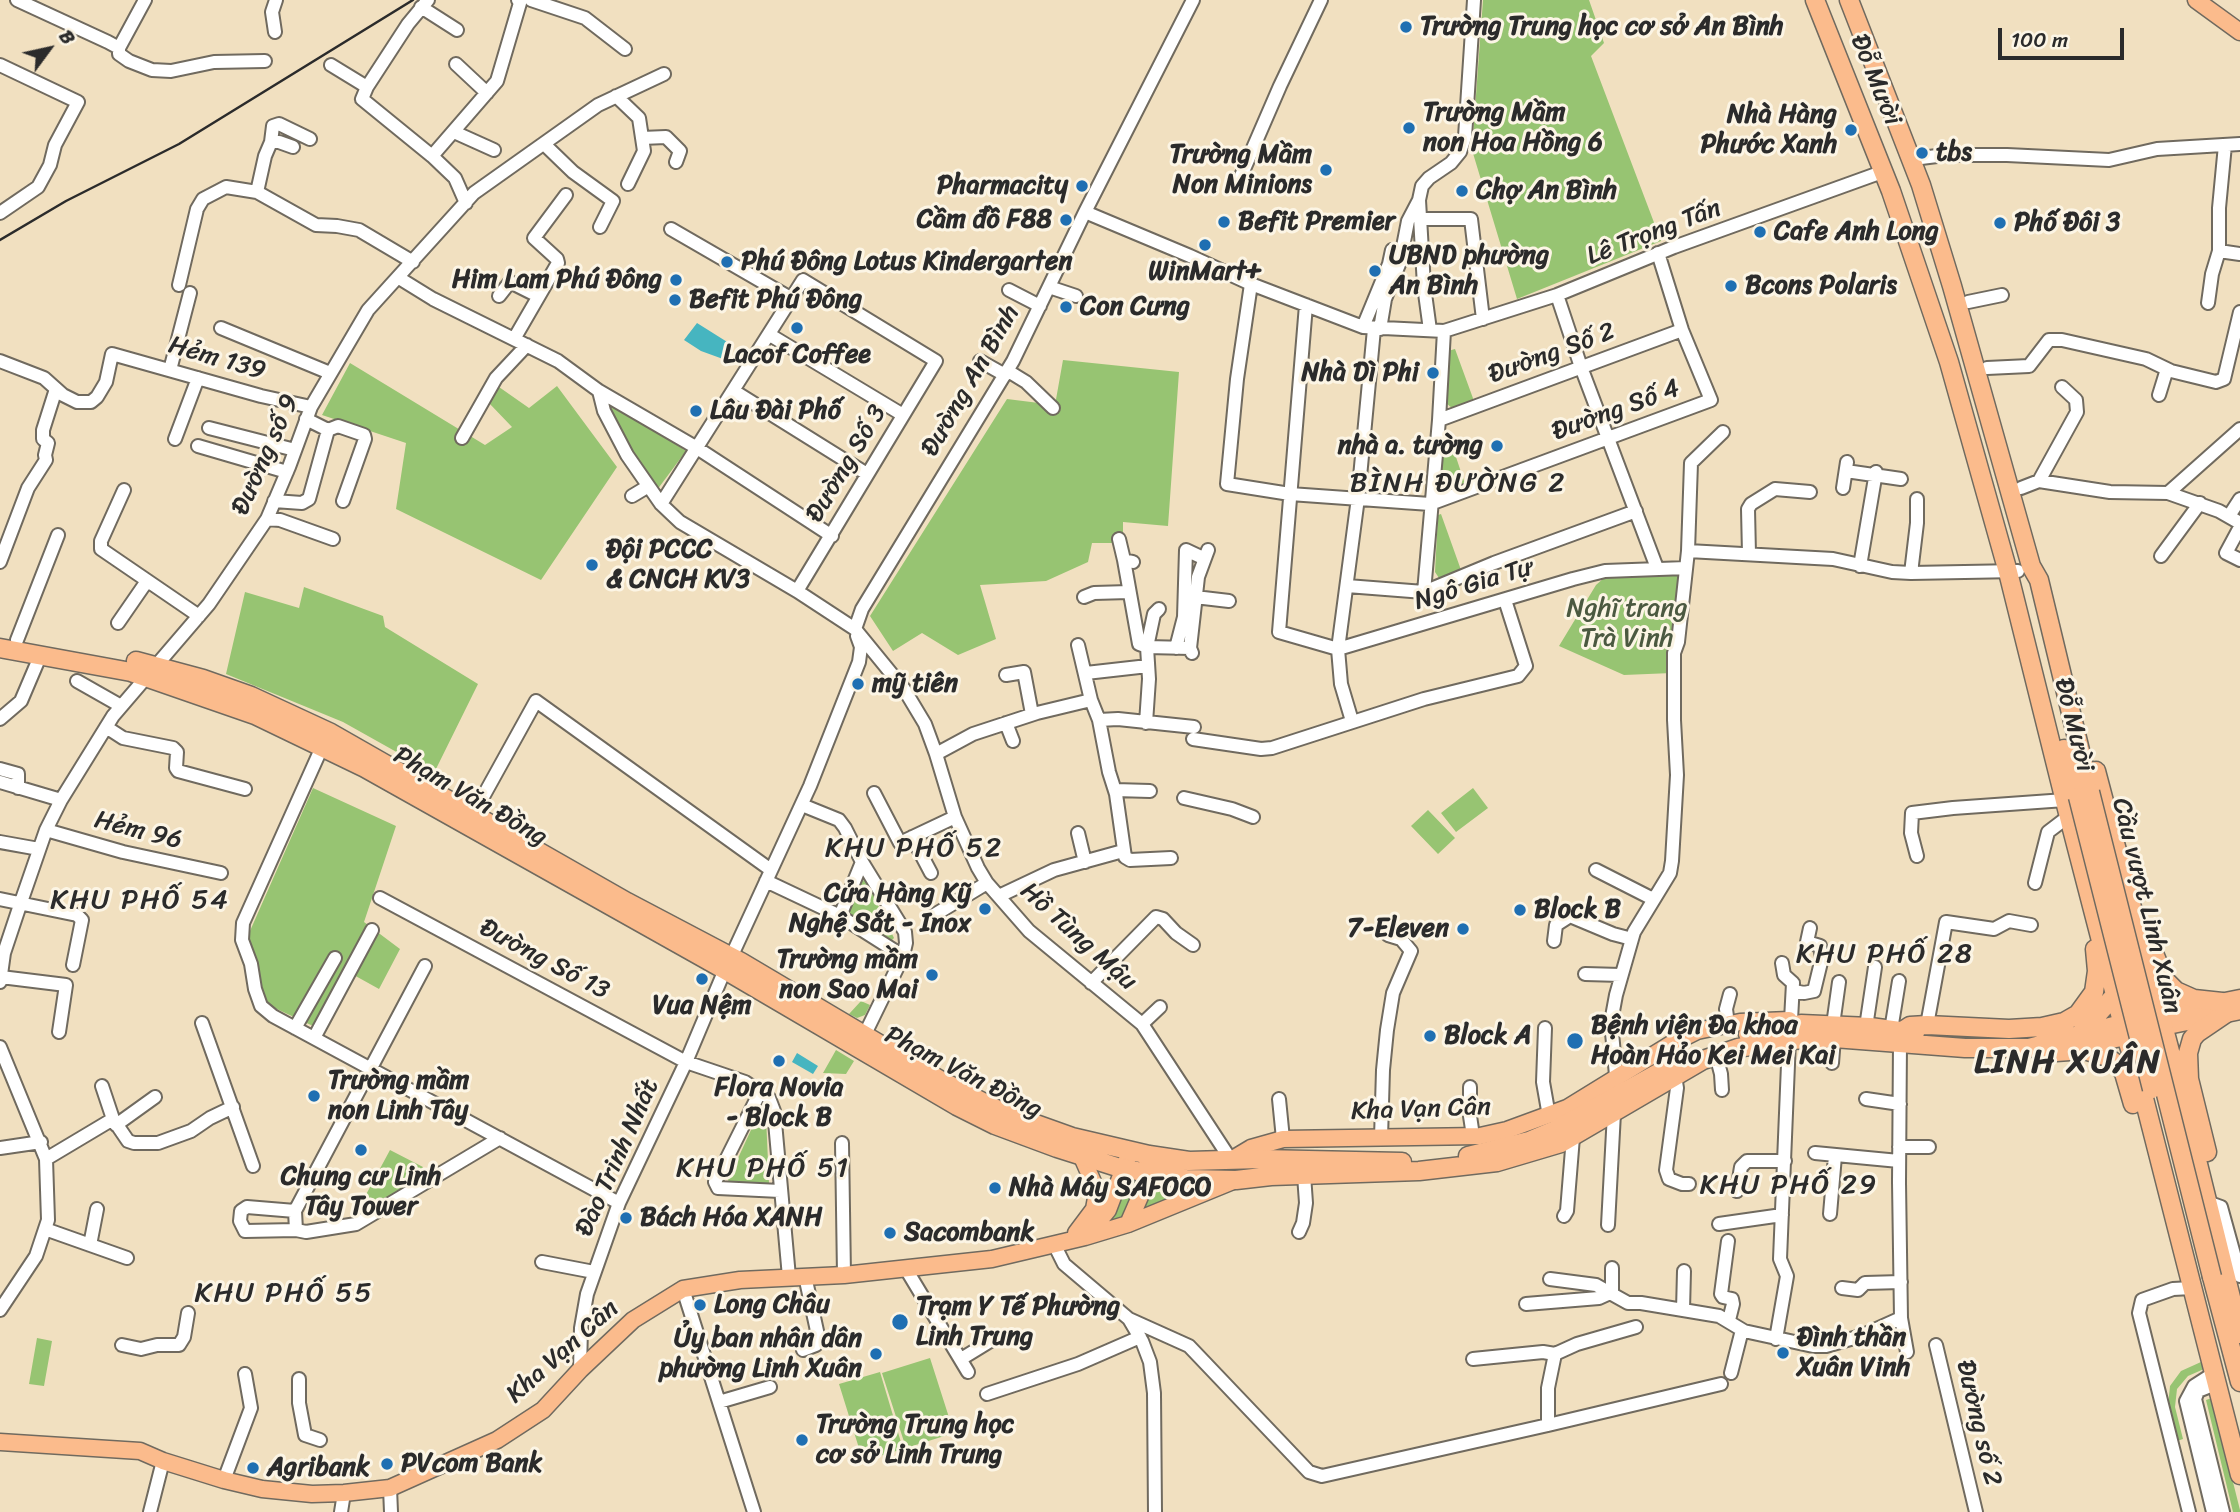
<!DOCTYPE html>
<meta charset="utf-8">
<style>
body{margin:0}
#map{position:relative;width:2240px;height:1512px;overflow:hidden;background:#f1e0c0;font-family:Sriracha,sans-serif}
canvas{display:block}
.north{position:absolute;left:14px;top:14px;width:70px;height:70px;-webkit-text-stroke:5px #fcf5e5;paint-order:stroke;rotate:57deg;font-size:19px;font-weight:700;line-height:28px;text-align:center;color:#2b2b2b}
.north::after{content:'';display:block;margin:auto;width:24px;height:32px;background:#2b2b2b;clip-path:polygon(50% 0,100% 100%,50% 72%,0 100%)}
.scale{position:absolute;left:1998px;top:28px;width:126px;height:32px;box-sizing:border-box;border:4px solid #2b2b2b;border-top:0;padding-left:9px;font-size:21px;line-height:24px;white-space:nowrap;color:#2b2b2b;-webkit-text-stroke:5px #fcf5e5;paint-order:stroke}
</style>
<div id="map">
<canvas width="2240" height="1512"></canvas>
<div class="north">B</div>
<div class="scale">100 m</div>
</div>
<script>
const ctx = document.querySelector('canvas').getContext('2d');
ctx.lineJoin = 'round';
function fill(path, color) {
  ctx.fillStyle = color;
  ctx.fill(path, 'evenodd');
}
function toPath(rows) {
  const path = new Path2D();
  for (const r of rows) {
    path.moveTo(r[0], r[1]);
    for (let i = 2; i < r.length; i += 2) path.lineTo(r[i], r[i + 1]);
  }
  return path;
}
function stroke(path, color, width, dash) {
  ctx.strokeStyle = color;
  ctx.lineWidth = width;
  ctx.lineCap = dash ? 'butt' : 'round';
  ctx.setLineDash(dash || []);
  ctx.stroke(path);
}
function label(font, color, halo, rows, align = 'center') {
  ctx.font = font + ' Sriracha,sans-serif';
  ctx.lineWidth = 6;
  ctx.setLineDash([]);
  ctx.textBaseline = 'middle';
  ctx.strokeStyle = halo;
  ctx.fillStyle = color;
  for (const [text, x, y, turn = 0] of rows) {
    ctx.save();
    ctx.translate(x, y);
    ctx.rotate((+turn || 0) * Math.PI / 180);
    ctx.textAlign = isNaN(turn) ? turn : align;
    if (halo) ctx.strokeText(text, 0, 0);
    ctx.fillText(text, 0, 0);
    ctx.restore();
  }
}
const green = toPath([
 [1483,0,1589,0,1604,43,1591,56,1661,241,1517,299,1472,150],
 [1455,349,1474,401,1453,409,1446,403,1448,351],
 [1063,360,1179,372,1168,526,1123,522,1123,543,1092,543,1088,562,1046,581,980,585,996,639,958,655,922,633,893,651,870,616,1007,399,1055,405],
 [350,363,485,445,512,427,489,403,499,387,529,408,557,386,617,467,541,580,396,509,406,443,322,415],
 [605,398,686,451,657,490,625,445],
 [1448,433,1466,487,1444,495,1439,491,1443,434],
 [1441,514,1461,570,1439,578,1435,572,1438,515],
 [1679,571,1672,644,1672,673,1624,675,1559,646,1596,585,1605,577],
 [304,587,383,616,385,627,478,684,434,773,343,722,226,674,245,592,299,608],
 [313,788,396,826,364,922,400,949,379,989,343,969,313,1026,264,1003,246,940],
 [1473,788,1488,808,1456,832,1441,813],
 [1428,810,1455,838,1438,854,1411,826],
 [866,880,894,938,890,942,850,916,847,910,858,881],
 [861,1001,870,1005,865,1015,857,1018,849,1014],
 [836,1050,854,1061,846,1074,823,1073],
 [762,1113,766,1117,769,1183,763,1186,731,1185,728,1180,756,1119],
 [390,1150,423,1167,415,1184,359,1217,355,1215],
 [1130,1178,1136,1181,1137,1191,1124,1216,1101,1226,1116,1210,1122,1190],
 [1149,1178,1209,1183,1144,1211,1149,1193],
 [37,1338,52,1341,44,1386,29,1384],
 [930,1358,954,1433,906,1448,882,1373],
 [2201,1362,2204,1369,2188,1376,2177,1389,2175,1407,2183,1439,2177,1441,2168,1406,2170,1386,2181,1371],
 [880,1372,903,1449,863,1461,839,1384],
 [2212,1398,2240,1510,2240,1512,2233,1512,2206,1400]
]);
const water = toPath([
 [697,323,732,345,723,359,701,351,684,340],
 [797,1053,818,1066,813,1074,792,1062]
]);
const minor = toPath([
 [17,0,108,42,119,48,119,54,129,61,152,70,171,71,214,62,265,61],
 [428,0,408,24,367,87,362,99,432,156,455,178,466,203],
 [531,0,585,18,625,49],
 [421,7,457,30],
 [275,32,272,12,276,0],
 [119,48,145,0],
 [456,64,487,93],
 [0,65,78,102,55,145,50,165,38,187,0,213],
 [331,65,367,87],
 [616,96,639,118,644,151,628,184],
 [454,132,494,150],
 [642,138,666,137,680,151,676,162],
 [271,142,273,126,279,124,310,139],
 [544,144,573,172,613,201,600,227],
 [2225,145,2219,208,2219,251,2240,254],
 [432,156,497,81,520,3,518,0],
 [1921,158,1945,155,2007,155,2109,160,2157,149,2240,144],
 [1241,176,1280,86,1321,0],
 [257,192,265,156,271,142,279,142,293,147],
 [1085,212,1190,256,1251,284,1363,327,1444,331,1557,295,1674,247,1882,172],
 [1420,219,1471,219,1483,319],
 [671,229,792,299],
 [399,278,433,299,558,361,599,391,604,411,627,455,661,504,680,522,797,591,855,629,904,689,925,724,936,754,955,817,978,868,987,883,1029,931,1142,1024,1231,1160],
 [1251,284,1237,379,1227,484,1290,494,1430,504,1711,400,1682,330,1658,253],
 [179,285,197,209,203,199,226,187,257,192,316,225,337,226,359,230,413,262],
 [1049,287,1076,296],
 [1009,290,1040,306],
 [1557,295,1581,367,1657,568],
 [499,296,510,282,538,296],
 [1968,302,2002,295],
 [2208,303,2212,274,2219,251],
 [1306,305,1279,632,1338,649,1573,579,1605,571,1686,568],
 [1363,327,1389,264,1392,250],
 [221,328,330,373],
 [1380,329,1385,299,1400,262,1408,221,1419,200],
 [1430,330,1424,286,1419,200,1422,186,1429,178,1451,163,1460,152,1465,137,1474,0],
 [770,335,903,415],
 [514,339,558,263,557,259,534,238,566,195],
 [0,361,44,378,63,395,77,402,91,402,97,397,106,382,112,354,261,396,311,407],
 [980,361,1005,375],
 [1987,368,2029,366,2049,340,2062,340,2146,359,2171,371,2216,382,2224,379,2240,312],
 [170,370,190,293],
 [1008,371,1026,382,1053,408],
 [599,391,697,448,832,536],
 [734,391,867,474],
 [2159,395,2167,369],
 [306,419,328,430,338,426,364,435,365,439,343,501],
 [1439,420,1682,330],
 [209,428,295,450],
 [462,438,496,378,527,345],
 [175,439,198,378],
 [198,446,287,472],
 [1846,471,1901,479],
 [2039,481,2077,412,2076,400,2062,387],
 [1843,488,1847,462],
 [2021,488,2039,481,2110,492,2168,493,2219,511,2240,523],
 [124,490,101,541,101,549,199,616],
 [2168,493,2240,429],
 [632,496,647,487],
 [274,501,302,503,309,499,328,430],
 [661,504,803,280,936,361,797,591],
 [2229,516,2240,499],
 [267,519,280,520,333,539],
 [2240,527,2226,553,2240,560],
 [1119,539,1124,560],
 [1688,551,1833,559,1892,572,1911,573,2018,571],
 [1749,554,1748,509,1751,504,1775,489,1810,492],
 [2161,556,2200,503],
 [0,562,28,488,46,460,45,455,48,443,43,439,43,430,56,389],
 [1133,562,1124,560,1139,644,1147,647,1154,614,1159,609],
 [1860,566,1876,472],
 [1911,573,1917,523,1917,499],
 [1347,586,1424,592,1494,563,1636,511],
 [1424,592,1439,420,1444,331],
 [1084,597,1094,593,1129,592],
 [1195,597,1229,601],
 [118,623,147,581],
 [855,629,862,609,1013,361,1085,212,1193,0],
 [17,640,58,535],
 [1078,645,1091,700],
 [1176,648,1184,617,1186,550,1203,558],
 [1192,653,1190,648,1198,577,1208,550],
 [1086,673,1148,666],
 [1006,675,1024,672,1032,714],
 [77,681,121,706],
 [0,719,21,701,41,654],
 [1099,720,1109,772,1116,794,1125,857,1130,860,1171,858],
 [1352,721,1341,684,1338,649,1358,498,1374,329],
 [1006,723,1013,741],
 [1146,723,1149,679,1147,647,1190,648],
 [106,727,123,738,173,748,177,752,176,768,178,771,245,789],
 [1193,739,1261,749,1272,748,1424,699,1518,676,1526,666,1505,600],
 [322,747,243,923,242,940,251,964,255,989,261,1006,273,1016,619,1203],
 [936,754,973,734,1037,713,1091,700,1099,720,1118,719,1194,727],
 [0,769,18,774,18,788],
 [0,782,61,800],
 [1115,790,1150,791],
 [874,793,900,843,955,817],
 [484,795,536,701,771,870],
 [1184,798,1232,809,1253,817],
 [802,805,839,820,845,828,862,862,905,932,906,943,903,956,864,1036],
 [46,830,123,852,221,873],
 [1078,833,1085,862],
 [912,837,931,873],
 [0,842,39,849],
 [1917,856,1911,833,1912,813,1953,808,2065,800],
 [1596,870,1653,899],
 [766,881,840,916,903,956],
 [2035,883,2048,832,2069,816],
 [999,896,1054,870,1123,851],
 [380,898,686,1062,745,1082,769,1098,774,1111,789,1277],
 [0,899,77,915,82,920,73,965],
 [840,916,862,862],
 [931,917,987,883],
 [1554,941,1556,925,1570,916,1613,934,1632,939],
 [1782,963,1784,975,1793,983,1791,1020],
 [425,966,295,1211,296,1230,306,1232,356,1224,500,1138],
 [1585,974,1621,975],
 [1,977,66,985,59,1032],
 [0,982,4,953,20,905,46,830,61,800,113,716,209,604,267,519,289,467,311,407,368,310,474,193,598,105,664,74],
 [1091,983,1156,917,1163,919,1176,933,1193,945],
 [1794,991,1804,993,1814,991,1822,958,1820,946,1807,942,1810,928],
 [202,1023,253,1166],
 [1142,1024,1160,1007],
 [1728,1024,1726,1009,1730,994],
 [1833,1025,1839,982],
 [1927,1025,1946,922,1994,929,2009,921,2031,925],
 [1866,1027,1875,967],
 [295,1028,335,958],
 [1545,1028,1543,1082,1549,1116],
 [1891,1030,1899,981],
 [314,1038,372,930],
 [1900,1043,1899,1182,1901,1318,1907,1352],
 [0,1047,46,1159,48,1220,36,1256,0,1310],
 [1716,1055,1721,1074,1722,1090],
 [1832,1063,1834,1038],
 [1675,1076,1677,1088,1666,1170,1669,1179,1682,1184,1689,1184],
 [102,1086,113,1119],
 [1617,1086,1611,1022,1616,995,1634,932,1670,873,1672,861,1677,775,1674,720,1674,653,1678,642,1688,551,1691,463,1723,432],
 [1470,1087,1470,1116,1473,1136],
 [760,1092,715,1182,718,1188,780,1191],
 [1279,1099,1283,1139],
 [1866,1099,1900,1104],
 [116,1125,155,1097],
 [1381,1138,1383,1070,1387,1030,1393,993,1411,951,1401,939,1388,935],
 [842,1143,844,1275],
 [1899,1147,1929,1147],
 [0,1148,41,1142],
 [1815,1153,1899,1161],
 [46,1159,113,1119,128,1141,134,1143,158,1143,191,1131,210,1118,233,1107],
 [1737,1191,1741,1167,1747,1161,1785,1161],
 [2207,1202,2221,1207,2240,1276],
 [295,1211,247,1207,241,1211,240,1221,245,1231,296,1230],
 [1830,1214,1835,1156],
 [1564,1216,1567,1211,1573,1137],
 [1719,1224,1782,1215],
 [1608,1225,1614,1113],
 [45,1229,127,1258],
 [1299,1232,1303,1223,1306,1203,1304,1175],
 [1728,1241,1721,1294,1723,1297,1732,1299,1733,1304,1729,1320],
 [1054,1244,1064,1264,1129,1319,1142,1341,1150,1362,1154,1393,1155,1512],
 [90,1245,97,1209],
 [542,1262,594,1272],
 [1612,1268,1612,1294],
 [906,1269,968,1372],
 [1550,1279,1596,1285,1610,1293],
 [1842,1288,1858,1290,1865,1283,1901,1282],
 [683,1289,754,1512],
 [1526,1304,1599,1298,1610,1293,1628,1303,1641,1303,1719,1316,1744,1331,1813,1346,1826,1346,1861,1336,1901,1318],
 [1683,1310,1684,1271],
 [1129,1319,1189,1346,1309,1472,1322,1476,1548,1425,1548,1388,1555,1354,1577,1344,1636,1327],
 [1776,1339,1787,1276,1780,1259,1789,1040],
 [122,1345,141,1349,157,1345,179,1345,184,1337,188,1313],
 [1936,1345,1976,1512],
 [803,1350,816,1345,819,1340,805,1276],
 [961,1359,992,1340],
 [1473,1359,1543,1352,1555,1354],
 [580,1370,581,1328,587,1294,619,1203,686,1062,721,979,810,786,859,662,861,647,857,636],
 [1731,1373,1742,1330],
 [2208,1377,2194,1386,2186,1401,2213,1512],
 [299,1379,299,1403,305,1435,320,1440],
 [2208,1387,2198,1391,2195,1399,2223,1512],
 [987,1394,1078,1364,1140,1337],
 [719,1402,770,1387],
 [1548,1425,1721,1384],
 [224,1480,251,1408,245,1374],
 [390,1488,391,1512],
 [150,1512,163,1461],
 [341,1512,344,1493],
 [2189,1512,2139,1313,2142,1300,2173,1289,2192,1288]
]);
const major = toPath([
 [2196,0,2240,32],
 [2160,1014,2240,998],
 [2163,1027,2240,1011],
 [1231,1160,1251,1148,1283,1139,1480,1136,1507,1130,1567,1108,1671,1044,1697,1031,1740,1022,1789,1020],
 [1128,1224,1142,1192,1149,1155],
 [1076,1233,1094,1209,1096,1198,1093,1182,1082,1157],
 [1087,1235,1108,1210,1128,1157],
 [0,1442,140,1451,163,1461,224,1480,262,1489,312,1494,344,1493,390,1488,497,1440,543,1410,580,1370,633,1320,683,1289,740,1280,844,1275,992,1259,1085,1237,1128,1224,1233,1181]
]);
const highway = toPath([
 [1815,0,1891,191,1949,362,2008,572,2071,825,2126,1037,2136,1067,2240,1475],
 [1849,0,1921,185,1952,286,2031,566,2039,580,2090,792],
 [0,648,131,672,255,715,365,768,725,970,957,1106,995,1125,1057,1148,1117,1167,1147,1173,1186,1179,1236,1180,1271,1176,1419,1171,1497,1162,1561,1143,1703,1060,1738,1048,1789,1040,1834,1038,1965,1048,2029,1048,2160,1014],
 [136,661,203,679,251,696,331,733,627,902,741,962,940,1080,1002,1112,1072,1137,1149,1155,1189,1161,1261,1159,1402,1162],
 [2064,749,2078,797],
 [2096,771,2172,1059,2240,1334],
 [2153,951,2165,980,2176,991,2194,999,2222,1002],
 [1901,1032,1910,1026,1927,1025,2009,1029,2042,1027,2064,1022,2078,1014,2094,992,2097,971,2095,949],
 [1748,1034,1801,1024,1870,1027,1915,1033],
 [2079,1035,2115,995,2124,993],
 [2082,1036,2106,1040,2137,1034],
 [2042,1053,2084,1050,2107,1057,2118,1065,2124,1073,2133,1104],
 [2207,1152,2189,1079,2188,1053,2192,1039,2197,1033,2225,1014],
 [1468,1156,1529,1141,1555,1130,1671,1066],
 [2212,1277,2240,1382]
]);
const rail = toPath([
 [0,240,66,201,179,144,413,0]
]);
const highwayBridge = toPath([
 [2090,792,2212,1277],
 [2078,797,2152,1089]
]);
const markers = [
 [1406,27,7,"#1f6fb2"],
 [1409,128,7,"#1f6fb2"],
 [1851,130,7,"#1f6fb2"],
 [1922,153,7,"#1f6fb2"],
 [1326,170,7,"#1f6fb2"],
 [1082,186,7,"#1f6fb2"],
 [1462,191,7,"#1f6fb2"],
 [1066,220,7,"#1f6fb2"],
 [1224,222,7,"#1f6fb2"],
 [2000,223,7,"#1f6fb2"],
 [1760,232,7,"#1f6fb2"],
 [1205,245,7,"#1f6fb2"],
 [727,262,7,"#1f6fb2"],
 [1375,271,7,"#1f6fb2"],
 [676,280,7,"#1f6fb2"],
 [1731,286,7,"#1f6fb2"],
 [675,300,7,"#1f6fb2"],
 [1066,307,7,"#1f6fb2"],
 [797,328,7,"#1f6fb2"],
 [1433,373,7,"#1f6fb2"],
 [696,411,7,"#1f6fb2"],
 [1497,446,7,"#1f6fb2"],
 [592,565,7,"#1f6fb2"],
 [858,684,7,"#1f6fb2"],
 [985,909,7,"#1f6fb2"],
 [1520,910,7,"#1f6fb2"],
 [1463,929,7,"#1f6fb2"],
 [932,975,7,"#1f6fb2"],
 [702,979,7,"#1f6fb2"],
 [1430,1036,7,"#1f6fb2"],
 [1575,1041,9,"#1f6fb2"],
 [779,1061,7,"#1f6fb2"],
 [314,1096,7,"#1f6fb2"],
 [361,1150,7,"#1f6fb2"],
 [995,1188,7,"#1f6fb2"],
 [626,1218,7,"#1f6fb2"],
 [890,1233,7,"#1f6fb2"],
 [700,1305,7,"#1f6fb2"],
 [900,1322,9,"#1f6fb2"],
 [1783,1353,7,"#1f6fb2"],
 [876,1354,7,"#1f6fb2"],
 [802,1440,7,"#1f6fb2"],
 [387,1464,7,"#1f6fb2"],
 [253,1468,7,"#1f6fb2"]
];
const poiNames = [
 ["Trường Trung học cơ sở An Bình",1420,27],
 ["Trường Mầm",1423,113],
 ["non Hoa Hồng 6",1423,143],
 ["Nhà Hàng",1837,115,"right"],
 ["Phước Xanh",1837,145,"right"],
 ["tbs",1936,153],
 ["Trường Mầm",1312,155,"right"],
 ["Non Minions",1312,185,"right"],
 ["Pharmacity",1068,186,"right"],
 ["Chợ An Bình",1476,191],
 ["Cầm đồ F88",1052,220,"right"],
 ["Befit Premier",1238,222],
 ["Phố Đôi 3",2014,223],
 ["Cafe Anh Long",1774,232],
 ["UBND phường",1389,256],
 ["An Bình",1389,286],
 ["Phú Đông Lotus Kindergarten",741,262],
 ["WinMart+",1205,272,"center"],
 ["Him Lam Phú Đông",662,280,"right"],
 ["Bcons Polaris",1745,286],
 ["Befit Phú Đông",689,300],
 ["Con Cưng",1080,307],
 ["Lacof Coffee",797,355,"center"],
 ["Nhà Dì Phi",1419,373,"right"],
 ["Lâu Đài Phố",710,411],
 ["nhà a. tường",1483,446,"right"],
 ["Đội PCCC",606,550],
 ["& CNCH KV3",606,580],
 ["mỹ tiên",872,684],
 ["Cửa Hàng Kỹ",971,894,"right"],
 ["Nghệ Sắt - Inox",971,924,"right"],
 ["Block B",1534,910],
 ["7-Eleven",1449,929,"right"],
 ["Trường mầm",918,960,"right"],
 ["non Sao Mai",918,990,"right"],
 ["Vua Nệm",702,1006,"center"],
 ["Bệnh viện Đa khoa",1591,1026],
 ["Hoàn Hảo Kei Mei Kai",1591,1056],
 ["Block A",1444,1036],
 ["Trường mầm",328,1081],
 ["non Linh Tây",328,1111],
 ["Flora Novia",779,1088,"center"],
 ["- Block B",779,1118,"center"],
 ["Chung cư Linh",361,1177,"center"],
 ["Tây Tower",361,1207,"center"],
 ["Nhà Máy SAFOCO",1009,1188],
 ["Bách Hóa XANH",640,1218],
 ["Sacombank",904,1233],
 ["Long Châu",714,1305],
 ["Trạm Y Tế Phường",916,1307],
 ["Linh Trung",916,1337],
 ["Đình thần",1797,1338],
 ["Xuân Vinh",1797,1368],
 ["Ủy ban nhân dân",862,1339,"right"],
 ["phường Linh Xuân",862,1369,"right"],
 ["Trường Trung học",816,1425],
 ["cơ sở Linh Trung",816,1455],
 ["PVcom Bank",401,1464],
 ["Agribank",267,1468]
];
const streetNames = [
 ["Đỗ Mười",1875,80,68],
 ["Lê Trọng Tấn",1654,233,-21],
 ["Đường Số 2",1552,354,-20],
 ["Hẻm 139",217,359,16],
 ["Đường An Bình",971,381,-60],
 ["Đường Số 4",1616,411,-20],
 ["Đường số 9",266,455,-66],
 ["Đường Số 3",847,464,-59],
 ["Ngô Gia Tự",1474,585,-17],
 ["Đỗ Mười",2073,725,76],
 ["Phạm Văn Đồng",470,797,30],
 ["Hẻm 96",138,831,14],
 ["Cầu vượt Linh Xuân",2146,906,76],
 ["Hồ Tùng Mậu",1078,937,42],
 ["Đường Số 13",544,960,28],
 ["Phạm Văn Đồng",963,1073,27],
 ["Kha Vạn Cân",1421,1110,-2],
 ["Đào Trinh Nhất",618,1158,-66],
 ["Kha Vạn Cân",563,1352,-42],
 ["Đường số 2",1978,1423,77]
];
const parkNames = [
 ["Nghĩ trang",1627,609],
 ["Trà Vinh",1627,639]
];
const neighbourhoodNames = [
 ["BÌNH ĐƯỜNG 2",1458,484],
 ["KHU PHỐ 52",914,849],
 ["KHU PHỐ 54",140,901],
 ["KHU PHỐ 28",1885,955],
 ["KHU PHỐ 51",763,1169],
 ["KHU PHỐ 29",1789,1186],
 ["KHU PHỐ 55",284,1294]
];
const districtNames = [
 ["LINH XUÂN",2068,1064]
];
fill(green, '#97c472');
fill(water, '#46b5c0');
stroke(minor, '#706a5f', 16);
stroke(major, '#706a5f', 19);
stroke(highway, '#706a5f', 21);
stroke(minor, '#fff', 12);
stroke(major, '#fbbb8c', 16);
stroke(highway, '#fbbb8c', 18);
stroke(rail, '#2b2b2b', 2.5);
stroke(highwayBridge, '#706a5f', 21, []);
stroke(highwayBridge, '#fbbb8c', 18);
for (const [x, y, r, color] of markers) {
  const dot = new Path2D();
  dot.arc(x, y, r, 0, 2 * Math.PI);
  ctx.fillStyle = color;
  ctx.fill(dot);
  stroke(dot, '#fcf5e5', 2.5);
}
label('bold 26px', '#2b2b2b', '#fcf5e5', poiNames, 'left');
label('26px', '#2b2b2b', '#fcf5e5', streetNames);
label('26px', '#4b5940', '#fcf5e5', parkNames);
ctx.letterSpacing = '2px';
label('28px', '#2b2b2b', '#fcf5e5', neighbourhoodNames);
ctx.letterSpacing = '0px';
ctx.letterSpacing = '2px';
label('bold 33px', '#2b2b2b', '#fcf5e5', districtNames);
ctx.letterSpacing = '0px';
</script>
